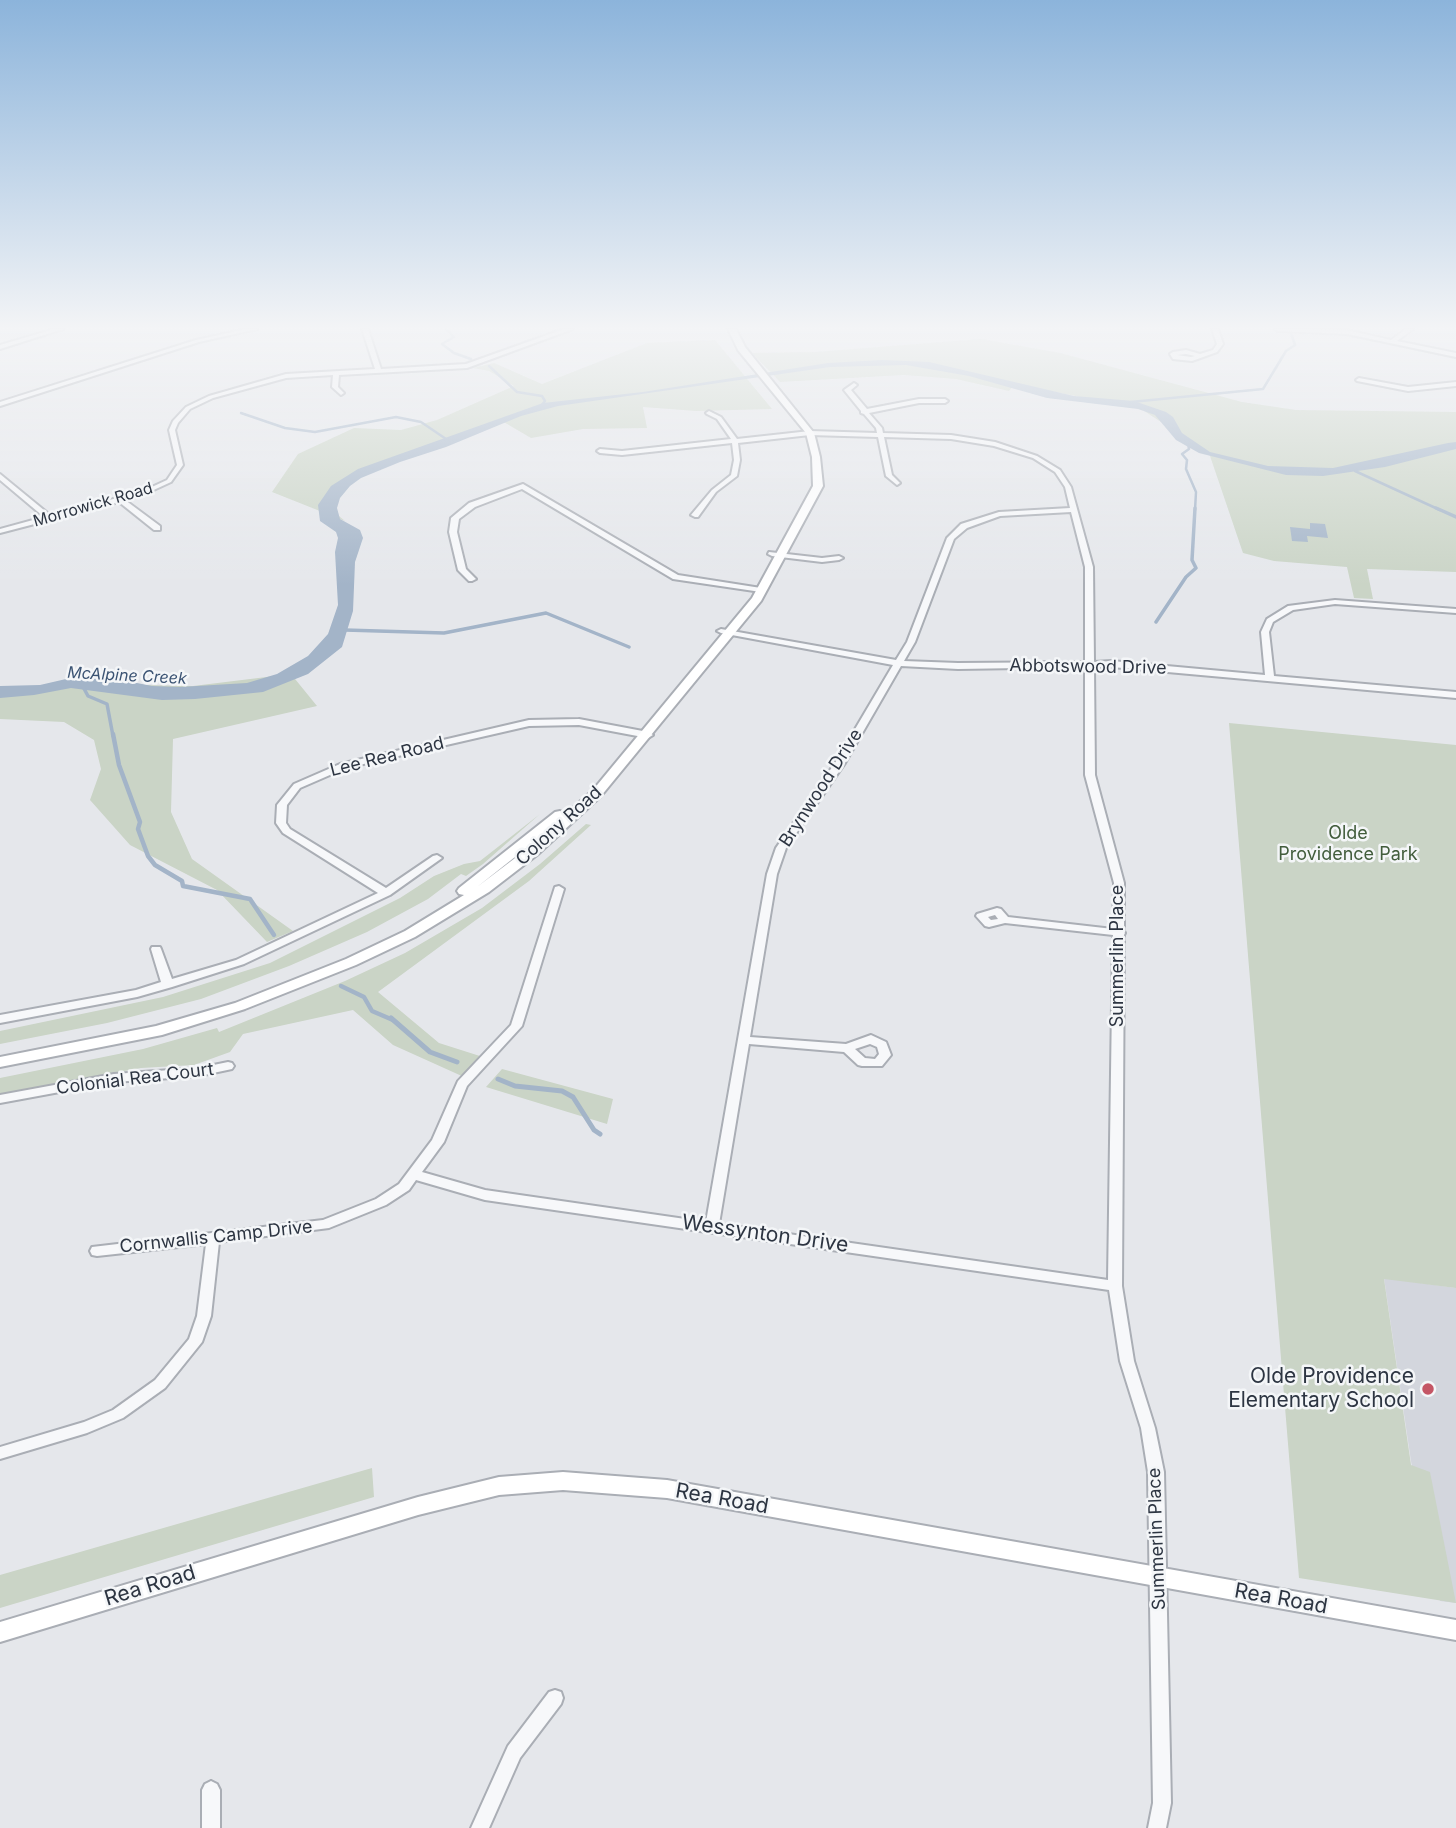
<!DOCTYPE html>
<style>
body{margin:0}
canvas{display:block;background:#e5e7eb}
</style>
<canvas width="1456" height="1828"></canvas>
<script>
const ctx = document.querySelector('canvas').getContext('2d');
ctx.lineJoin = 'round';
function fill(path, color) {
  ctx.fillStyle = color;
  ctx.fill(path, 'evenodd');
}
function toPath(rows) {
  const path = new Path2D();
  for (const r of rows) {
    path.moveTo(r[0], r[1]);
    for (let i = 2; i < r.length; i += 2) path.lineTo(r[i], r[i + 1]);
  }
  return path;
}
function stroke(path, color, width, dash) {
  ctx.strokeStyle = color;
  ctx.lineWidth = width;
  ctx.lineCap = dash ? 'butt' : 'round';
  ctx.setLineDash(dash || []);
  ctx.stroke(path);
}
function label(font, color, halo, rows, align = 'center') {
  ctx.font = font + ' Inter,sans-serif';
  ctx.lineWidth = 5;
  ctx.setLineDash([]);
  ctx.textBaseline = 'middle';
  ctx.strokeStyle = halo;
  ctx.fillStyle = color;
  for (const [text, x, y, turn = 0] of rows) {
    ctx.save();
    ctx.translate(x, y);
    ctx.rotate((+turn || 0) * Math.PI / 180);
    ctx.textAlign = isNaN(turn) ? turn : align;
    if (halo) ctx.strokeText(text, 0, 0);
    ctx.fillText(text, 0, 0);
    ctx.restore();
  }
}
const built = toPath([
 [1384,1278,1456,1288,1456,1603,1440,1601,1411,1461]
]);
const green = toPath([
 [981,339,1060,353,1242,402,1296,410,1456,412,1456,572,1367,569,1373,599,1354,598,1347,567,1274,561,1243,553,1209,453,1141,409,1015,384,1009,391,956,379,904,375,780,382,752,353,816,352],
 [715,340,772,409,696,411,643,407,647,428,583,429,531,438,502,421,349,477,328,507,345,521,272,492,298,454,354,428,401,430,437,420,514,386,489,371,473,368,494,363,542,384,647,343],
 [291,674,317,706,173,739,171,812,192,859,293,931,267,942,217,890,130,845,90,800,101,769,94,740,64,722,0,719,0,690,92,684,193,686],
 [1229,723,1456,745,1456,1288,1384,1279,1411,1465,1430,1472,1456,1603,1299,1578],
 [540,814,483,864,466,876,461,874,428,899,367,932,289,966,201,999,107,1023,0,1044,0,1031,163,997,270,963,400,898,434,876,464,864,480,861],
 [586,824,591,825,529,881,378,992,439,1043,483,1057,464,1077,393,1045,353,1010,243,1034,230,1052,194,1065,141,1068,0,1094,0,1078,143,1049,217,1028,219,1032,345,981,405,953,482,908,540,864],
 [502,1069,613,1099,607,1124,486,1087],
 [372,1468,374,1497,0,1608,0,1575]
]);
const water = toPath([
 [882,360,929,362,1074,396,1134,401,1166,412,1173,417,1182,433,1210,452,1268,466,1333,468,1448,443,1456,442,1456,449,1385,467,1323,476,1286,475,1199,453,1176,440,1155,415,1138,409,1047,398,969,376,906,365,830,367,558,406,521,416,446,447,400,462,361,478,350,486,340,498,337,508,340,519,360,530,363,538,355,562,353,611,342,647,308,674,263,692,195,699,162,700,71,688,34,695,0,698,0,686,40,685,66,679,107,677,152,686,180,687,247,683,277,674,308,656,328,634,338,605,335,552,338,538,336,532,320,521,318,505,331,486,358,469,543,403,643,392,828,363],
 [1310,523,1325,524,1328,538,1307,536,1308,542,1292,541,1290,527,1310,529]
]);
const streamFar3 = toPath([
 [446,329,454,337,442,344,454,353,471,359],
 [489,366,517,392,542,396,545,401,541,406],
 [1131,402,1263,389,1286,351,1295,345,1291,333],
 [241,413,285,428,315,432,396,417,421,422,449,441],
 [1188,443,1189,449,1182,454,1187,460,1186,469,1196,492,1195,510],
 [1355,471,1440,510]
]);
const streamFar2 = toPath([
 [1436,508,1456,517],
 [1156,622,1186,577,1196,568,1192,560,1195,508],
 [345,630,444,633,546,613,629,647],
 [81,683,88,696,107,704,113,736]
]);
const streamFar1 = toPath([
 [113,734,119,765,140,822,138,829,148,856,155,865,182,881,183,886,250,899,274,935],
 [341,986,364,997,372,1011,393,1020]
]);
const stream = toPath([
 [391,1018,430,1052,457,1062],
 [498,1079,515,1086,562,1091,573,1097,594,1130,600,1134]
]);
const minor = toPath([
 [54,329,63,329,0,349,0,345,54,329],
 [246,329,257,329,199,342,0,406,0,402,196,340,246,329],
 [362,329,368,329,381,369,466,364,564,329,573,329,467,368,339,375,338,387,344,393,341,395,332,387,333,375,286,378,213,398,190,409,178,423,175,430,183,465,171,482,145,494,125,500,160,526,160,530,154,530,119,502,0,533,0,529,44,517,0,480,0,474,50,515,141,492,167,480,177,465,169,430,173,421,186,407,209,396,286,374,375,369,362,329],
 [1212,329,1218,329,1223,344,1217,352,1192,361,1173,359,1170,354,1173,352,1186,350,1200,354,1213,350,1217,344,1212,329],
 [1186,354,1195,356,1191,357,1177,355,1186,354],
 [1275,329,1347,330,1391,340,1406,329,1413,329,1397,341,1456,353,1456,357,1347,334,1278,331,1275,329],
 [1359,378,1408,387,1456,382,1456,386,1408,391,1357,381,1356,380,1359,378],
 [854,383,857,385,851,390,867,409,919,399,945,399,948,401,945,403,919,403,869,413,882,428,883,433,951,435,995,442,1037,456,1060,470,1071,487,1093,567,1094,662,1112,661,1265,675,1261,632,1267,619,1288,606,1335,600,1456,609,1456,613,1335,604,1293,610,1273,622,1269,632,1274,676,1456,692,1456,698,1112,667,1094,667,1095,775,1124,883,1124,931,1125,933,1124,935,1122,1286,1134,1361,1155,1428,1164,1472,1171,1803,1166,1828,1148,1828,1153,1803,1148,1472,1141,1428,1120,1361,1109,1290,485,1200,416,1180,409,1190,386,1205,329,1228,219,1242,211,1316,202,1342,165,1388,123,1418,87,1433,0,1459,0,1447,84,1422,113,1410,155,1380,189,1339,197,1316,206,1244,97,1256,92,1255,90,1251,92,1247,323,1220,376,1199,399,1184,432,1140,458,1081,511,1025,555,887,559,886,564,889,522,1026,467,1086,444,1142,422,1172,485,1190,706,1222,767,874,776,848,835,763,893,665,721,633,717,631,721,629,896,660,907,642,947,538,961,524,999,512,1070,508,1065,487,1055,472,1033,458,994,446,951,439,884,437,892,475,900,483,897,485,886,476,878,437,810,435,738,443,740,460,737,476,716,492,698,517,695,517,691,515,712,490,731,475,734,460,732,443,622,455,600,453,597,451,600,449,622,451,731,439,717,419,707,414,706,413,709,411,721,417,737,439,810,431,877,433,876,428,864,414,861,413,861,411,844,390,854,383],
 [1071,512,1085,567,1085,662,958,663,904,661,915,642,954,539,967,528,1000,516,1071,512],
 [901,666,958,669,1085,667,1085,775,1114,883,1113,929,1008,917,1001,909,997,908,977,914,976,916,985,926,989,927,1005,923,1113,935,1108,1280,719,1224,749,1044,844,1052,858,1065,862,1066,882,1066,891,1055,886,1042,871,1035,846,1044,750,1037,777,874,786,848,845,763,901,666],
 [995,915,998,919,991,920,988,917,995,915],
 [870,1044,877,1047,879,1054,875,1059,865,1058,855,1049,870,1044],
 [523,484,678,575,761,588,765,590,761,592,673,579,522,489,475,507,459,519,457,532,466,569,476,579,472,581,469,581,458,570,449,532,451,518,469,503,523,484],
 [769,552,822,558,839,556,843,558,839,560,822,562,772,556,768,554,769,552],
 [579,719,648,732,653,735,648,738,579,725,529,726,346,768,300,788,287,805,286,823,290,829,386,888,433,856,437,855,442,858,390,895,244,964,172,987,137,997,0,1023,0,1015,136,990,161,982,151,949,152,947,160,947,161,949,172,979,236,960,378,893,283,833,276,823,277,805,294,784,340,764,529,720,579,719],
 [228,1062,232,1063,234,1066,232,1069,199,1076,114,1082,0,1103,0,1095,114,1074,199,1068,228,1062],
 [555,1690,561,1692,563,1698,561,1704,520,1758,489,1828,471,1828,508,1746,549,1692,555,1690],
 [211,1781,217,1784,220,1790,220,1828,202,1828,202,1790,205,1784,211,1781]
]);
const secondary = toPath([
 [728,329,736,329,745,347,814,433,820,457,823,486,761,601,601,796,537,855,489,892,415,937,356,965,245,1009,162,1035,0,1067,0,1057,156,1026,235,1003,346,959,405,931,464,895,459,894,457,891,459,888,555,812,560,811,566,814,593,790,752,598,813,486,812,457,806,433,738,350,728,329],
 [544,834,527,849,477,887,544,834],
 [563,1472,667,1480,1456,1620,1456,1640,667,1498,563,1490,499,1495,418,1515,0,1642,0,1622,418,1497,499,1477,563,1472]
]);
const markers = [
 [1428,1389,7,"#c45665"]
];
const farStreetnames = [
 ["Morrowick Road",93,505,-16]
];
const farWaternames = [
 ["McAlpine Creek",127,676,3]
];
const streetNames = [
 ["Abbotswood Drive",1088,667,1],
 ["Lee Rea Road",387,757,-14],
 ["Brynwood Drive",821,788,-57],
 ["Colony Road",559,826,-42],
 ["Summerlin Place",1118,956,-90],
 ["Colonial Rea Court",135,1079,-7],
 ["Cornwallis Camp Drive",216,1237,-6],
 ["Summerlin Place",1157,1539,-92]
];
const parkNames = [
 ["Olde",1348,834],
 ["Providence Park",1348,855]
];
const nearStreetnames = [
 ["Wessynton Drive",765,1234,8],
 ["Rea Road",722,1499,10],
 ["Rea Road",150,1586,-17],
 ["Rea Road",1281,1599,10]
];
const nearPoinames = [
 ["Olde Providence",1414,1377],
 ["Elementary School",1414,1401]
];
fill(built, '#d3d6dd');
fill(green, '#cad4c6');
fill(water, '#a3b4c8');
stroke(streamFar3, '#a3b4c8', 2.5);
stroke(streamFar2, '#a3b4c8', 3.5);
stroke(streamFar1, '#a3b4c8', 4.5);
stroke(stream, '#a3b4c8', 5);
stroke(minor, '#aaaeb5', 4);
stroke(secondary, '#aaaeb5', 4);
fill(minor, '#f7f8fa');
fill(secondary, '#fff');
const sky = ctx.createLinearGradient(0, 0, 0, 585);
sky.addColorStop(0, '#8cb4db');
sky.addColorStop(0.56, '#f3f4f6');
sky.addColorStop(1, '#f3f4f600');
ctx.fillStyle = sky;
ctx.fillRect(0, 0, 1456, 585);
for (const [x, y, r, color] of markers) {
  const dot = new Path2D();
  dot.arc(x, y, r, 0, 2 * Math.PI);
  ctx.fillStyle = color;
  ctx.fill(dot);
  stroke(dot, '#f4f6f8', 2.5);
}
label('16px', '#2d3542', '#f4f6f8', farStreetnames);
label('italic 16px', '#3b5373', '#f4f6f8', farWaternames);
label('18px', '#2d3542', '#f4f6f8', streetNames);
label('18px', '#425d3c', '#f4f6f8', parkNames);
label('21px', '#2d3542', '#f4f6f8', nearStreetnames);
label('21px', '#2d3542', '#f4f6f8', nearPoinames, 'right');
</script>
